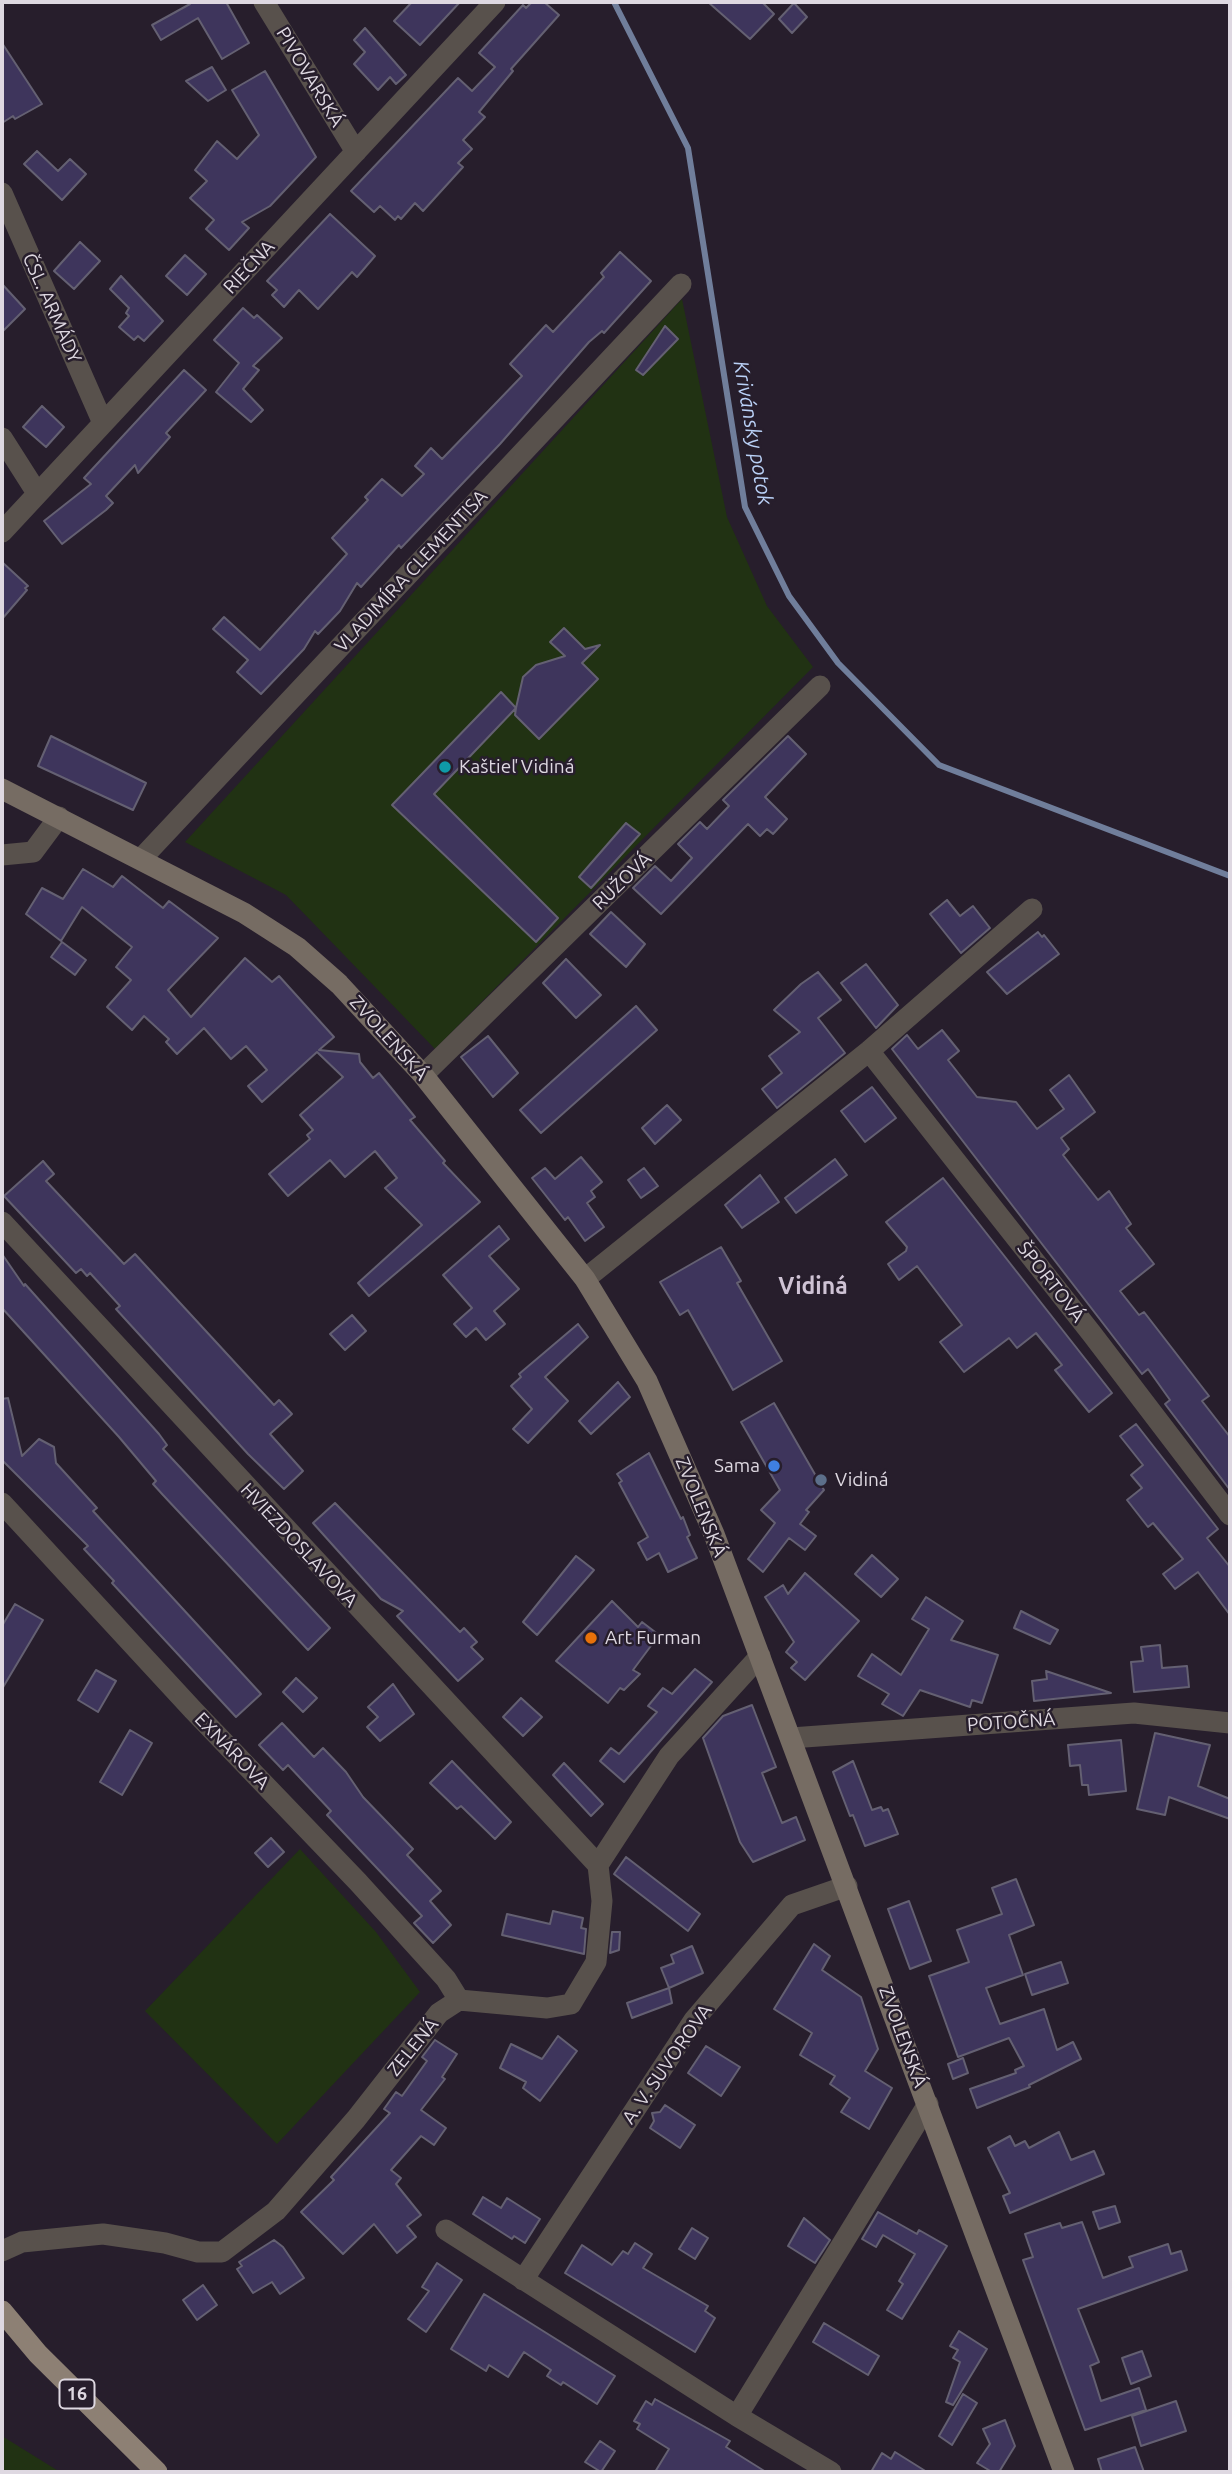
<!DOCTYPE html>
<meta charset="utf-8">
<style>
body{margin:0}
#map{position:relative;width:1232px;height:2474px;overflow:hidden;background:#271e2c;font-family:Ubuntu,sans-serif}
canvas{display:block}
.frame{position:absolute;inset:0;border:4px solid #ded8e1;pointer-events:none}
</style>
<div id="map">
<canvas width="1232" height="2474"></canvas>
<div class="frame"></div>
</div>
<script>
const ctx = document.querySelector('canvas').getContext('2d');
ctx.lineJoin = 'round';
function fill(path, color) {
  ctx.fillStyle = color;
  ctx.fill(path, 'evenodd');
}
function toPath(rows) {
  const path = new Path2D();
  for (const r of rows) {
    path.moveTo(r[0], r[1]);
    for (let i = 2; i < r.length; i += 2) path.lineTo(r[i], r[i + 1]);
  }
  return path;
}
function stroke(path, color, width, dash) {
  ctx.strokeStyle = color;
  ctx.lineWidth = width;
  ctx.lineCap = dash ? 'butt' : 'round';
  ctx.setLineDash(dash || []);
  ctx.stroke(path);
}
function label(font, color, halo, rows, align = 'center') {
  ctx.font = font + ' Ubuntu,sans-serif';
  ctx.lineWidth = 5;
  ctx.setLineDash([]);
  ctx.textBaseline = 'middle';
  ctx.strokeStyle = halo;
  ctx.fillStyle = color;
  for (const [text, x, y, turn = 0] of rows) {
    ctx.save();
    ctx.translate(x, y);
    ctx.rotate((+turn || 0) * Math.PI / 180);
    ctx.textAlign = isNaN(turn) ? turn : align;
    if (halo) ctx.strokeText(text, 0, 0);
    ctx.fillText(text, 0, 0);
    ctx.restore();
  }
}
const green = toPath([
 [682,299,727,517,767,606,813,667,435,1049,286,895,185,842],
 [300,1849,376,1932,420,1992,277,2144,145,2011],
 [2,2436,60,2472,2,2472]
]);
const stream = toPath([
 [614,2,688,148,745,507,789,596,838,663,939,765,1230,876]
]);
const building = toPath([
 [189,2,226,2,249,43,222,59,198,18,161,40,152,25,190,4,189,2],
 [412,2,460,2,420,45,394,21,412,2],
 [532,2,544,2,559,15,511,69,513,71,479,112,485,117,463,140,472,149,458,163,463,167,423,211,415,203,401,219,398,216,395,220,380,206,374,212,351,191,458,78,472,91,495,67,479,53,523,5,526,8,532,2],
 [708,2,762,2,774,14,750,39,708,2],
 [794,3,807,17,792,33,779,19,794,3],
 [365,28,406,75,396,84,390,77,378,90,354,64,365,52,354,40,365,28],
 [2,43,42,104,15,119,13,116,2,123,2,43],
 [212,67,226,90,208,101,186,81,212,67],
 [265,71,316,157,270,206,242,222,249,228,229,250,206,229,214,220,190,198,207,181,195,170,217,141,237,159,259,135,232,90,265,71],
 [37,151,58,171,70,159,86,174,62,200,24,164,37,151],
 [330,214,375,256,357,277,352,272,318,309,299,290,284,307,272,295,277,290,267,281,330,214],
 [80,242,100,261,74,289,54,271,80,242],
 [620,252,651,281,604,333,602,331,589,342,500,444,401,548,399,545,361,587,357,583,340,611,318,634,315,631,304,649,261,694,237,672,248,660,213,629,224,617,260,650,347,554,332,538,368,500,365,497,382,479,402,496,424,474,415,466,431,448,442,459,522,376,510,364,546,325,553,332,604,277,601,273,620,252],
 [185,255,206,274,187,295,166,276,185,255],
 [121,276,163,321,144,341,138,336,134,340,119,327,129,316,126,313,129,308,110,289,121,276],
 [2,284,25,309,2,332,2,284],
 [243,308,254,318,257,315,282,338,253,366,259,370,243,389,263,410,251,422,216,392,239,363,214,340,243,308],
 [665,326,678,339,643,375,636,370,665,326],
 [184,370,206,390,166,433,170,437,138,473,135,465,106,496,113,503,106,510,62,544,44,521,91,484,84,478,184,370],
 [42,406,64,427,46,447,23,427,42,406],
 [2,562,28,586,25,588,27,590,2,619,2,562],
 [564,628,585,649,600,645,582,663,598,679,539,739,515,715,516,708,434,794,558,918,536,942,392,805,501,692,516,708,523,677,536,665,565,656,550,642,564,628],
 [51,736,146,783,133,810,38,766,51,736],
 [788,736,806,754,765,797,787,819,773,834,767,829,760,836,748,824,661,914,633,888,655,866,671,881,692,858,678,844,700,822,707,829,729,806,723,800,788,736],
 [626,823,640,834,591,888,579,877,626,823],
 [83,869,113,887,122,876,163,908,169,901,218,938,168,990,191,1017,245,958,272,982,279,976,334,1037,319,1050,359,1054,360,1062,373,1078,379,1073,415,1117,410,1120,445,1161,443,1163,480,1202,369,1296,358,1283,422,1225,385,1188,397,1178,375,1151,345,1177,330,1160,288,1196,269,1174,310,1139,307,1135,313,1130,300,1115,343,1077,317,1052,262,1102,248,1086,267,1070,246,1046,231,1059,204,1028,177,1054,166,1042,169,1039,144,1016,132,1030,107,1007,131,980,116,967,132,947,82,907,61,941,26,914,42,888,63,899,83,869],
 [947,900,960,916,973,906,990,928,961,953,930,914,947,900],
 [611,912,645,944,626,967,590,934,611,912],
 [1038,932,1042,937,1044,935,1059,954,1007,994,987,972,1038,932],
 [62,942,86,960,75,975,51,957,62,942],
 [566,959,601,995,576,1018,543,983,566,959],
 [866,964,898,1005,876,1028,841,983,866,964],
 [818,972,841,1000,818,1018,845,1053,777,1108,762,1089,782,1073,769,1056,800,1032,774,1010,801,984,818,972],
 [636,1006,657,1030,541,1133,520,1110,636,1006],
 [942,1030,959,1051,948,1060,977,1097,1016,1102,1037,1129,1064,1109,1050,1090,1069,1075,1095,1112,1061,1138,1069,1149,1063,1155,1098,1200,1109,1191,1131,1224,1126,1228,1154,1264,1120,1291,1139,1315,1144,1312,1209,1396,1202,1401,1230,1437,1230,1490,1165,1404,1170,1400,1148,1369,1142,1374,892,1049,907,1035,918,1049,942,1030],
 [488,1036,518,1073,493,1097,461,1057,488,1036],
 [872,1087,896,1118,865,1142,841,1111,872,1087],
 [667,1105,681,1120,655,1144,642,1128,667,1105],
 [581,1157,602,1182,591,1191,595,1197,587,1203,604,1227,585,1241,568,1217,565,1220,532,1178,545,1168,555,1179,581,1157],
 [835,1159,847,1175,796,1213,785,1198,835,1159],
 [43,1161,54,1174,46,1181,124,1264,135,1254,274,1405,279,1400,292,1414,270,1434,303,1471,284,1489,248,1454,116,1309,120,1306,90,1273,87,1276,81,1269,76,1273,4,1196,43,1161],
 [644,1168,658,1186,641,1198,628,1180,644,1168],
 [760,1175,779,1202,742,1228,725,1205,760,1175],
 [943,1178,1112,1393,1089,1412,1055,1370,1062,1365,1036,1333,1017,1348,1009,1338,964,1372,940,1342,962,1325,917,1266,899,1280,888,1264,906,1251,907,1247,886,1222,943,1178],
 [499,1226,509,1239,489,1256,519,1289,494,1311,505,1324,486,1340,476,1328,466,1337,454,1324,472,1308,443,1275,499,1226],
 [721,1247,741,1281,737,1283,782,1361,733,1390,688,1310,680,1315,660,1282,721,1247],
 [2,1254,24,1286,25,1284,159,1434,167,1445,163,1449,330,1628,308,1650,163,1495,153,1484,156,1481,119,1437,2,1308,2,1254],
 [352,1315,366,1331,345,1350,330,1334,352,1315],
 [578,1324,588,1337,545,1377,568,1401,528,1443,513,1429,532,1409,511,1386,521,1377,519,1374,578,1324],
 [618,1382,630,1397,591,1434,579,1421,618,1382],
 [8,1398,22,1456,39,1439,54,1447,56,1463,97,1508,93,1511,261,1694,236,1717,112,1583,114,1581,84,1549,88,1546,2,1460,2,1399,8,1398],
 [774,1403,824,1490,806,1510,809,1512,800,1524,816,1536,805,1550,789,1538,763,1572,748,1559,775,1523,761,1510,780,1490,741,1422,774,1403],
 [1136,1424,1218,1529,1207,1538,1230,1567,1230,1615,1198,1572,1175,1589,1163,1574,1183,1559,1153,1523,1148,1527,1127,1500,1142,1488,1131,1475,1143,1465,1120,1436,1136,1424],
 [649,1453,681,1519,683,1517,690,1535,687,1537,697,1558,668,1572,659,1553,647,1560,638,1543,648,1537,619,1483,622,1481,617,1474,649,1453],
 [335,1503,460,1632,464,1628,477,1642,471,1647,483,1659,458,1681,397,1616,403,1611,381,1599,313,1523,335,1503],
 [872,1555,898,1579,881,1597,855,1574,872,1555],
 [576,1556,594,1570,537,1635,523,1622,576,1556],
 [805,1573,859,1621,805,1680,791,1668,797,1662,786,1652,794,1642,765,1597,783,1585,788,1594,805,1573],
 [926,1597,963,1621,951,1640,998,1655,982,1703,972,1700,970,1707,920,1690,903,1716,882,1704,889,1694,858,1676,872,1654,901,1675,929,1629,912,1619,926,1597],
 [612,1601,638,1627,642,1622,659,1635,633,1670,640,1674,624,1690,620,1688,608,1703,556,1661,612,1601],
 [15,1604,43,1620,2,1689,2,1626,15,1604],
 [1021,1611,1058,1630,1050,1644,1014,1628,1021,1611],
 [1160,1645,1162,1668,1187,1666,1189,1687,1134,1692,1131,1662,1143,1661,1141,1647,1160,1645],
 [695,1669,712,1682,624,1782,600,1761,611,1748,619,1754,657,1712,648,1706,663,1688,672,1694,695,1669],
 [96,1670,116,1681,98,1712,78,1700,96,1670],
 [1046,1671,1111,1693,1034,1701,1032,1681,1047,1679,1046,1671],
 [296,1678,317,1698,303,1712,283,1692,296,1678],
 [393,1684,414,1714,380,1741,367,1727,378,1717,368,1707,393,1684],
 [521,1698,542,1717,523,1736,503,1717,521,1698],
 [752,1705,776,1767,762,1773,782,1823,796,1817,805,1840,753,1862,740,1842,703,1738,723,1716,752,1705],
 [282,1723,314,1757,323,1748,346,1772,363,1797,413,1849,407,1855,441,1891,430,1901,451,1925,433,1943,414,1923,422,1916,327,1815,331,1811,288,1765,283,1770,259,1745,282,1723],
 [130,1730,152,1743,122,1795,100,1782,130,1730],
 [1155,1733,1210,1745,1198,1786,1230,1799,1230,1819,1169,1797,1165,1815,1137,1809,1155,1733],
 [1121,1740,1126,1791,1089,1795,1088,1785,1082,1785,1080,1765,1070,1766,1068,1745,1121,1740],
 [452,1761,511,1822,495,1839,461,1806,457,1809,430,1783,452,1761],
 [853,1761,872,1810,881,1807,883,1811,888,1809,898,1834,865,1846,853,1815,850,1816,833,1772,853,1761],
 [564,1763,603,1804,591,1816,553,1775,564,1763],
 [271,1838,284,1852,268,1867,255,1853,271,1838],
 [626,1857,700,1914,688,1931,614,1874,626,1857],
 [1016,1879,1034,1925,1009,1935,1023,1975,986,1988,1000,2024,1044,2009,1057,2050,1073,2042,1081,2059,1029,2085,1030,2087,977,2108,970,2089,1016,2073,1015,2070,1024,2066,1009,2038,958,2057,929,1976,969,1962,957,1930,1002,1914,992,1888,1016,1879],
 [909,1901,931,1961,910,1969,888,1909,909,1901],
 [553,1911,583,1918,581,1928,586,1929,584,1954,502,1935,507,1914,550,1924,553,1911],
 [612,1932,620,1932,619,1950,610,1953,612,1932],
 [814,1944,830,1956,822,1970,861,1997,878,2049,865,2071,892,2088,869,2129,841,2112,850,2098,830,2084,835,2076,800,2055,812,2033,774,2009,814,1944],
 [692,1946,703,1973,669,1988,661,1968,674,1963,671,1955,692,1946],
 [1061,1962,1068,1983,1032,1995,1025,1974,1061,1962],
 [669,1988,672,2003,632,2018,627,2003,669,1988],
 [558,2036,577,2051,540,2101,523,2088,526,2082,500,2068,511,2044,542,2059,558,2036],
 [435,2040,457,2054,442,2077,445,2079,421,2110,446,2128,434,2145,421,2136,391,2170,401,2178,396,2184,421,2215,407,2226,416,2237,397,2253,374,2224,343,2254,301,2212,334,2180,331,2177,390,2113,384,2109,396,2092,402,2096,427,2061,422,2057,435,2040],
 [706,2046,740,2067,721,2096,688,2073,706,2046],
 [963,2058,968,2073,953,2079,948,2064,963,2058],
 [665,2105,695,2125,680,2148,650,2128,654,2121,652,2113,660,2112,665,2105],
 [1059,2132,1071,2160,1094,2151,1104,2174,1010,2213,1003,2196,1010,2193,988,2148,1010,2136,1015,2146,1025,2141,1029,2148,1059,2132],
 [483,2197,501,2208,507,2198,540,2219,525,2243,514,2236,512,2239,473,2214,483,2197],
 [1115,2206,1120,2222,1099,2229,1093,2212,1115,2206],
 [878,2212,917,2234,919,2230,947,2246,902,2319,887,2310,903,2284,899,2281,915,2254,883,2235,876,2247,862,2239,878,2212],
 [804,2218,830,2240,815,2263,788,2246,804,2218],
 [1082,2222,1103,2278,1133,2267,1129,2257,1168,2244,1171,2254,1181,2251,1187,2270,1078,2309,1099,2362,1090,2366,1101,2401,1139,2388,1146,2410,1085,2430,1023,2260,1033,2257,1025,2234,1060,2223,1062,2228,1082,2222],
 [692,2228,708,2238,695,2259,679,2249,692,2228],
 [274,2240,283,2247,304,2278,280,2294,272,2282,253,2293,237,2269,242,2266,239,2262,274,2240],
 [635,2243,652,2254,643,2268,708,2306,705,2311,715,2318,695,2352,565,2273,582,2245,612,2265,623,2251,628,2254,635,2243],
 [437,2263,462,2280,426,2332,408,2319,429,2291,422,2287,437,2263],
 [203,2285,217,2305,197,2320,183,2300,203,2285],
 [484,2294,615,2376,597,2404,563,2382,561,2385,547,2376,551,2370,524,2352,508,2377,489,2365,486,2371,451,2349,484,2294],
 [824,2323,879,2356,868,2375,813,2342,824,2323],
 [959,2331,987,2349,953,2405,946,2402,960,2362,953,2358,958,2350,950,2346,959,2331],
 [1142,2351,1151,2376,1131,2384,1122,2358,1142,2351],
 [963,2394,977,2403,952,2445,939,2436,963,2394],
 [655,2399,730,2441,726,2447,766,2472,655,2472,669,2449,637,2429,640,2424,634,2421,646,2401,652,2405,655,2399],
 [1176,2401,1186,2431,1141,2446,1132,2416,1176,2401],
 [1005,2420,1015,2446,999,2472,992,2472,977,2463,990,2444,983,2429,1005,2420],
 [600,2441,615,2451,601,2472,585,2462,600,2441],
 [1135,2447,1144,2472,1102,2472,1098,2459,1135,2447],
 [895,2452,927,2472,871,2472,882,2453,891,2459,895,2452]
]);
const street = toPath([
 [264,2,356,152],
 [2,193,103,423],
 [2,438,37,493],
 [2,532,495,2],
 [2,855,33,852,59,817],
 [141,859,681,284],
 [869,1051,1092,1334,1230,1515],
 [423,1075,820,686],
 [2,1222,598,1865],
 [585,1279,869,1051,1032,909],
 [2,1503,193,1710,358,1882,446,1979,459,2000],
 [791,1738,1134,1713,1230,1723],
 [446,2230,737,2416,831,2472],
 [2,2251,22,2242,103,2234,165,2243,198,2252,222,2252,276,2211,356,2119,439,2013,459,2000,547,2008,571,2004,596,1962,602,1901,598,1865,669,1756,760,1656],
 [523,2280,694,2020,792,1905,847,1886],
 [737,2416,928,2104]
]);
const secondary = toPath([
 [2,789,244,913,297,947,339,984,423,1075,585,1279,647,1381,714,1534,1064,2472]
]);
const primary = toPath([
 [2,2311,38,2354,157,2472]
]);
const markers = [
 [445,767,7,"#0f9aa8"],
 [774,1466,7,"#3f7fe0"],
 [821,1480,7,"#5c6f8a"],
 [591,1638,7,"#e8710a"]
];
const shields = [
 [77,2394,35]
];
const shieldNames = [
 ["16",77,2394]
];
const streetNames = [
 ["PIVOVARSKÁ",310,77,59],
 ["RIEČNA",249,267,-47],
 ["ČSL. ARMÁDY",52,308,66],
 ["VLADIMÍRA CLEMENTISA",411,571,-47],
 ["RUŽOVÁ",622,881,-44],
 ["ZVOLENSKÁ",389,1038,48],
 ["ŠPORTOVÁ",1051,1282,52],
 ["ZVOLENSKÁ",701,1507,68],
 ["HVIEZDOSLAVOVA",299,1545,47],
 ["POTOČNÁ",1011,1722,-4],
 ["EXNÁROVA",232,1751,46],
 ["ZVOLENSKÁ",903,2037,70],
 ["ZELENÁ",413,2047,-51],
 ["A. V. SUVOROVA",667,2064,-55]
];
const poiNames = [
 ["Kaštieľ Vidiná",459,767],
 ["Sama",760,1466,"right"],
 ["Vidiná",835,1480],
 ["Art Furman",605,1638]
];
const waterNames = [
 ["Krivánsky potok",753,433,80]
];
const quarterNames = [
 ["Vidiná",813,1286]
];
fill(green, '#213213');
stroke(stream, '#707e9b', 6);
fill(building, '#3e355c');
stroke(building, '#646072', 2);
stroke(street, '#58514c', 21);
stroke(secondary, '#766c63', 21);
stroke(primary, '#8d8074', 21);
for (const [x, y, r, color] of markers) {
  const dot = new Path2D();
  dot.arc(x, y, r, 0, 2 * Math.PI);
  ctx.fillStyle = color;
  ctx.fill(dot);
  stroke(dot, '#271e2c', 2.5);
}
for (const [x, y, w] of shields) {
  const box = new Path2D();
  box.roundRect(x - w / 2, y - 14.5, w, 29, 5);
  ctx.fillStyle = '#271e2c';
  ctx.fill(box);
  stroke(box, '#ded8e1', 2);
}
label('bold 18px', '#ded8e1', null, shieldNames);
label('19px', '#ded8e1', '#271e2c', streetNames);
label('19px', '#ded8e1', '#271e2c', poiNames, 'left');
label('italic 21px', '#bad1f7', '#271e2c', waterNames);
label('bold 23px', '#cfc3d5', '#271e2c', quarterNames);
</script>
